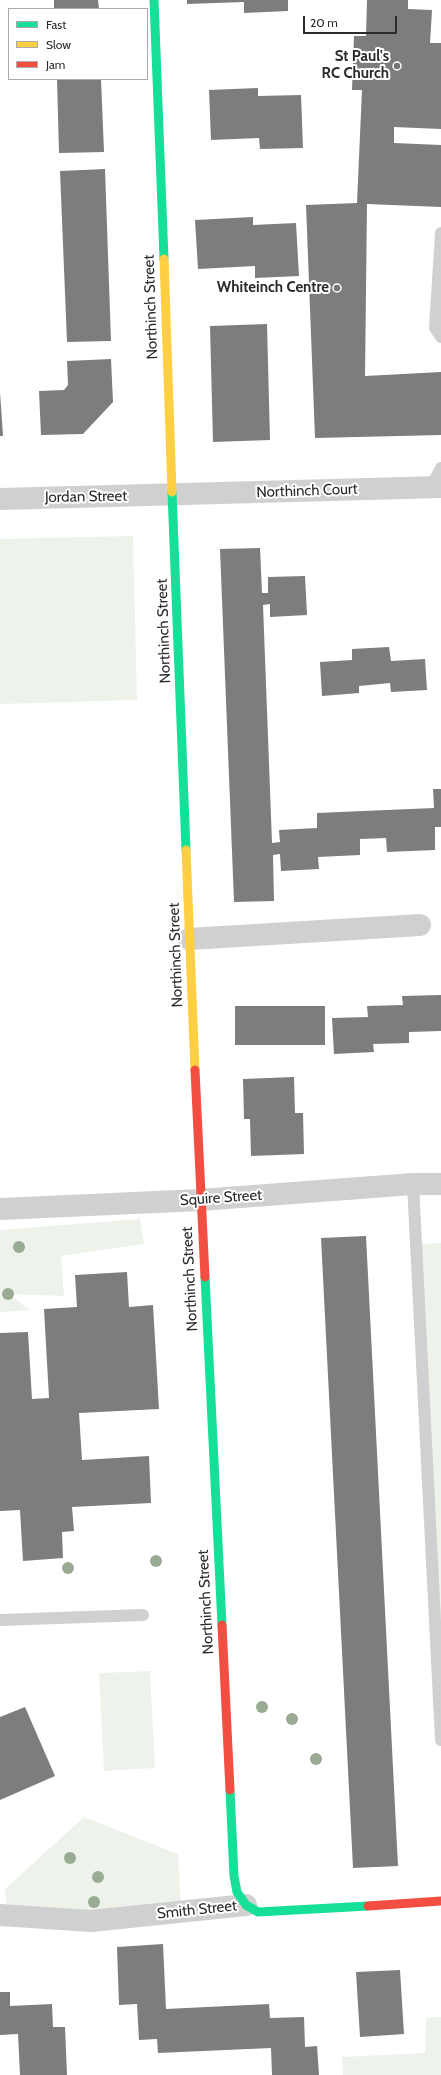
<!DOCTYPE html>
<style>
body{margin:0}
#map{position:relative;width:441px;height:2075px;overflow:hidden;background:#fff;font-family:Cabin,sans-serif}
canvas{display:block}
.legend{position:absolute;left:8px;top:8px;width:140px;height:72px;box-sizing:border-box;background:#fff;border:1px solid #aaa;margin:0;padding:5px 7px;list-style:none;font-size:12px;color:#2b2b2b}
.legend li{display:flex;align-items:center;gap:8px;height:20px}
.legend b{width:20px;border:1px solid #aaa}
.scale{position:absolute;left:303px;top:16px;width:94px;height:18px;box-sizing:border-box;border:2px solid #2b2b2b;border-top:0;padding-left:5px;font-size:12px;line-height:14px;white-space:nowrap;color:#2b2b2b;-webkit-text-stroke:3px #fff;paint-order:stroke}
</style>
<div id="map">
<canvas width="441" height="2075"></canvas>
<ul class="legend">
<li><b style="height:5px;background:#16e098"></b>Fast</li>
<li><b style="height:5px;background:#ffcf43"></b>Slow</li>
<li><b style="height:5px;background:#f24e42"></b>Jam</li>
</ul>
<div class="scale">20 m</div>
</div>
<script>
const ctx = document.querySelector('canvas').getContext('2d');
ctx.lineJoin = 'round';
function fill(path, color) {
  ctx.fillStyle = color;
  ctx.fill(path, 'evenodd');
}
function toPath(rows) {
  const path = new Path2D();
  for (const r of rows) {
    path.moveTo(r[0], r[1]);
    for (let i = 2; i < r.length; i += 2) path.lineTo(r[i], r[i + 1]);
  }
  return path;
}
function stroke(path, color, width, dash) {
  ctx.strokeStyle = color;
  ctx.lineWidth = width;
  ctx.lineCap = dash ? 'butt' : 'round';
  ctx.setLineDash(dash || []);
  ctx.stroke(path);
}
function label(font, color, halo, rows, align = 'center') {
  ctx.font = font + ' Cabin,sans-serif';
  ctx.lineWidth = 4;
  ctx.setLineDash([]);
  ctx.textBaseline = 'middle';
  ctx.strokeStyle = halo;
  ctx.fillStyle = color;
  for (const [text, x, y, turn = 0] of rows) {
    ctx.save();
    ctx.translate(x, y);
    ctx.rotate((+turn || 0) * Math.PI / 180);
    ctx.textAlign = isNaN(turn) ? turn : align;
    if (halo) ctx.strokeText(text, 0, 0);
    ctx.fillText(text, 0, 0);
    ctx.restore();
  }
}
const green = toPath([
 [133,536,137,700,0,704,0,539],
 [140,1219,144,1244,61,1256,64,1296,9,1294,30,1310,0,1312,0,1230],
 [441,1243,441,1693,421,1244],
 [150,1671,155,1768,104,1771,99,1673],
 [84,1817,178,1854,181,1907,8,1917,5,1889],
 [441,2017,441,2075,343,2075,342,2057,425,2053,426,2018]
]);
const building = toPath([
 [54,0,98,0,99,9,54,9],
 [187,0,288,0,288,11,244,13,244,2,187,4],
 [367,0,408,0,408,9,432,10,430,43,441,43,441,129,394,127,394,143,441,145,441,207,367,204,365,376,441,372,441,435,315,438,306,205,357,203,362,90,352,90,354,36,366,36],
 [57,79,101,79,104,152,59,153],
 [258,88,258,96,301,95,303,148,260,149,259,138,211,140,209,90],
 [105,169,111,341,67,342,60,171],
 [253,217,253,225,296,223,299,276,255,278,255,266,198,269,195,220],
 [267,324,270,440,213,442,210,326],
 [111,359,113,402,83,434,41,435,39,391,64,390,68,385,67,361],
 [0,392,3,436,0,436],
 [260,548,262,593,268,593,268,577,305,576,307,615,270,617,270,604,263,605,272,843,280,842,279,830,317,828,317,813,434,808,433,789,441,789,441,827,435,827,435,850,387,852,386,838,360,839,360,855,318,857,319,869,281,871,280,854,273,855,274,901,234,902,220,549],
 [389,647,391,661,425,659,427,690,391,692,390,683,359,686,359,693,322,696,320,662,352,660,352,649],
 [441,995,441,1031,409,1032,409,1043,373,1044,374,1052,334,1054,332,1018,368,1017,367,1006,403,1005,402,996],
 [235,1006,325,1006,325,1045,235,1045],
 [294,1077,295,1113,303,1113,304,1154,251,1156,250,1119,244,1119,243,1079],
 [366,1236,398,1866,353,1868,321,1238],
 [127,1272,129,1307,153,1305,159,1409,79,1413,82,1460,149,1456,151,1503,72,1507,74,1531,62,1532,63,1558,23,1561,20,1510,0,1511,0,1333,28,1332,32,1399,49,1398,44,1309,77,1307,75,1275],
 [25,1707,55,1776,0,1800,0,1717],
 [163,1944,166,2009,269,2004,270,2018,304,2017,305,2047,317,2046,319,2075,272,2075,271,2048,158,2053,157,2039,139,2040,137,2004,119,2005,117,1947],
 [400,1970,404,2034,360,2037,356,1972],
 [0,1992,10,1992,10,2006,52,2004,53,2027,65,2027,67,2075,20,2075,18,2034,0,2035]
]);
const lane = toPath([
 [441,233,435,328,441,337],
 [431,487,441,468],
 [413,1184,441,1740],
 [0,1620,143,1615]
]);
const street = toPath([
 [0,499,441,487],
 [189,939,420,925],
 [0,1209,200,1200,413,1184,441,1184],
 [0,1915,91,1921,246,1905]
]);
const fast = toPath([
 [154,0,164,259],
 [172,492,186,850],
 [205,1277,222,1625],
 [230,1790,234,1876,237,1892,246,1905,258,1912,368,1906]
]);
const slow = toPath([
 [164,259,172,492],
 [186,850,195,1070]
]);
const jam = toPath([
 [195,1070,205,1277],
 [222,1625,230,1790],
 [368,1906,441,1901]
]);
const trees = [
 [19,1247],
 [8,1294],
 [156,1561],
 [68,1568],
 [262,1707],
 [292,1719],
 [316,1759],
 [70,1858],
 [98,1877],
 [94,1902]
];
const markers = [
 [397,66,4,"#757575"],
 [337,288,4,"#757575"]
];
const poiNames = [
 ["St Paul's",389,57],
 ["RC Church",389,74],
 ["Whiteinch Centre",329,288]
];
const streetNames = [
 ["Northinch Street",151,307,-92],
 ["Northinch Court",307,491,-2],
 ["Jordan Street",86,497,-1],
 ["Northinch Street",164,631,-92],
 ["Northinch Street",176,955,-92],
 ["Squire Street",221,1198,-4],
 ["Northinch Street",190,1279,-93],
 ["Northinch Street",206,1602,-93],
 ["Smith Street",197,1910,-6]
];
fill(green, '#edf3ea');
fill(building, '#7d7d7d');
stroke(lane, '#d0d0d0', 12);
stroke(street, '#d0d0d0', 22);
stroke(fast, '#16e098', 9);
stroke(slow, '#ffcf43', 9);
stroke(jam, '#f24e42', 9);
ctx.fillStyle = '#9aab93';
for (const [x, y] of trees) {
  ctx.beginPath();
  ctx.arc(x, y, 6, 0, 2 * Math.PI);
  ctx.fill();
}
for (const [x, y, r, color] of markers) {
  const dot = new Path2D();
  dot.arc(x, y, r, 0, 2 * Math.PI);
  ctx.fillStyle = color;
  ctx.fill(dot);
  stroke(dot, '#fff', 1.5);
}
label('bold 15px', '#2b2b2b', '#fff', poiNames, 'right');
label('15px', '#2b2b2b', '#fff', streetNames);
</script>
